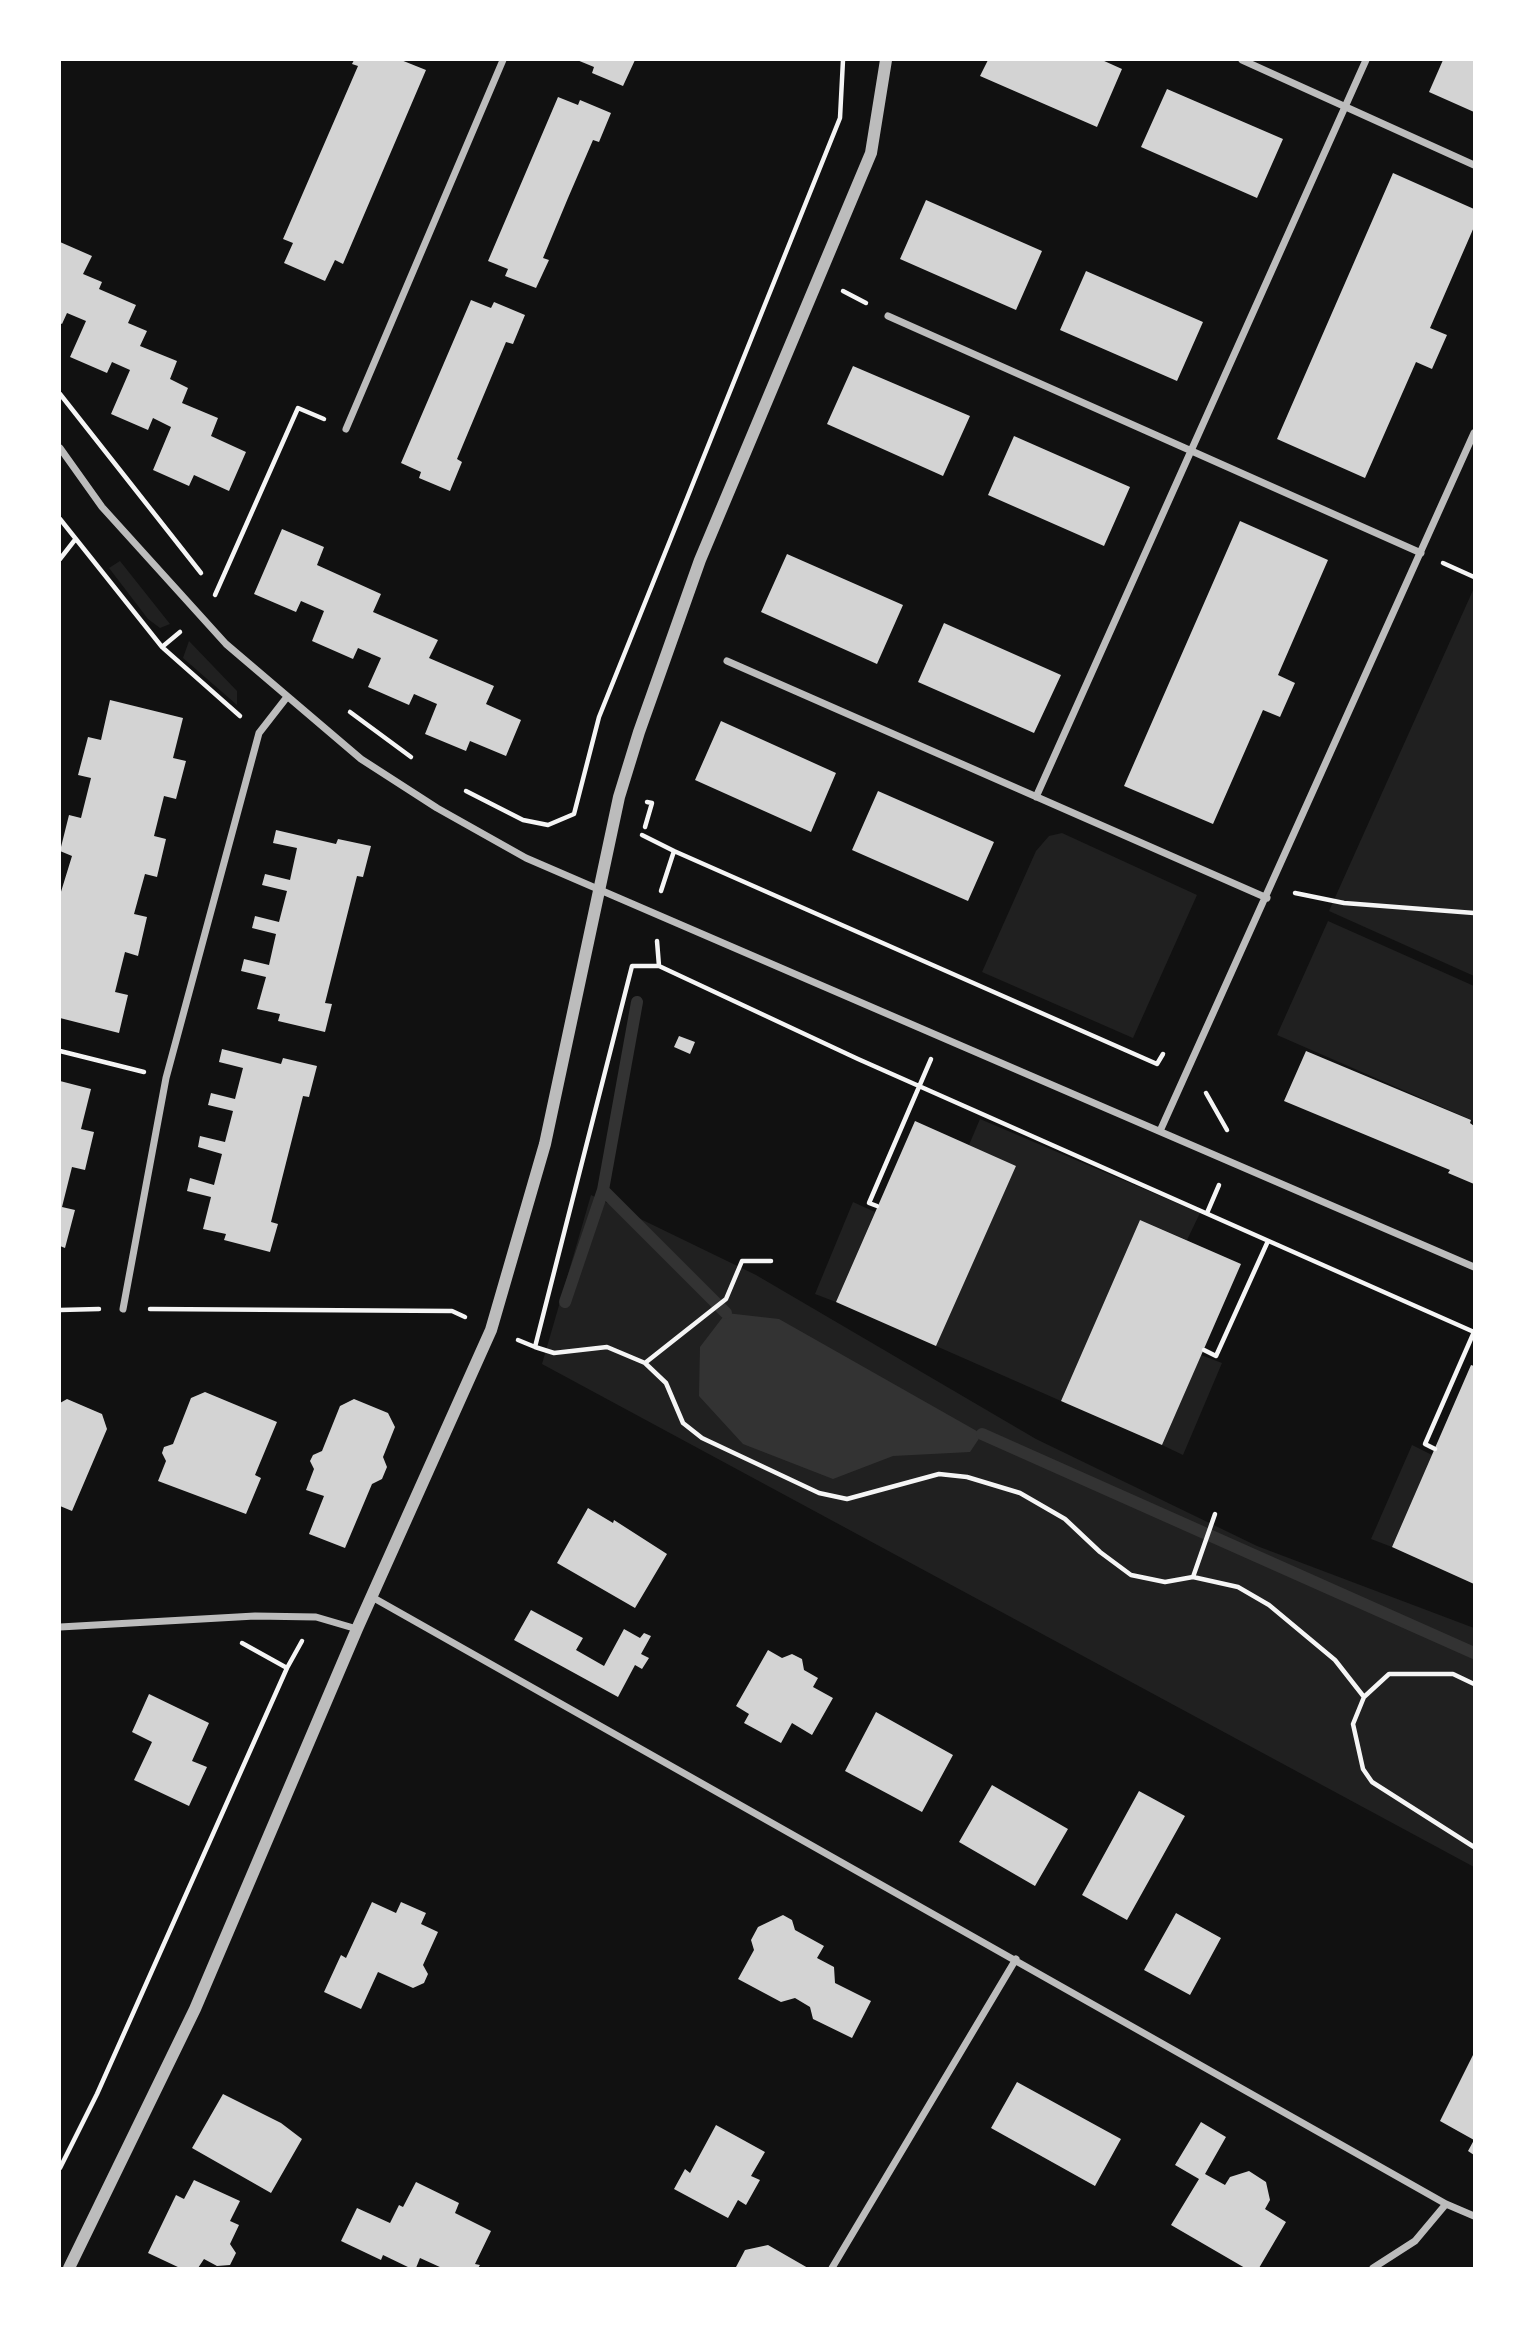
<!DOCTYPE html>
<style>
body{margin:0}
#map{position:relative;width:1534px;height:2328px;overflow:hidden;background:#111;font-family:"Fira Sans Condensed",sans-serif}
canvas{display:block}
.frame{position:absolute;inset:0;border:61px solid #fff;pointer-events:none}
</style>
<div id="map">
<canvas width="1534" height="2328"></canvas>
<div class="frame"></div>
</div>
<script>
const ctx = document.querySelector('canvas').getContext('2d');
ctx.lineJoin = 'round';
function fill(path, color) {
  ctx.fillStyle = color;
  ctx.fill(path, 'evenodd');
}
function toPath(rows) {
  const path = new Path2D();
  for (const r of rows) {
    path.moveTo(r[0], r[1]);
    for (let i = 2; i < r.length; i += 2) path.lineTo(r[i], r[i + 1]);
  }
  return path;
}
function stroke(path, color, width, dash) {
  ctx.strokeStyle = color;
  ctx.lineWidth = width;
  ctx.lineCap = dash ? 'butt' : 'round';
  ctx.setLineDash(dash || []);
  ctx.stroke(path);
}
const green = toPath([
 [120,561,170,624,160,628,148,619,109,568],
 [1474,588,1474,976,1329,911],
 [189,641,237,691,237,705,183,658],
 [1062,833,1197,895,1133,1038,982,972,1036,851,1049,836],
 [1328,921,1474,986,1474,1121,1277,1035],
 [980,1119,1200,1213,1187,1240,1140,1220,1061,1401,936,1346,1016,1166,969,1145],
 [591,1195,756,1275,1036,1439,1257,1546,1474,1628,1474,1867,542,1364],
 [853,1202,875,1212,836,1302,815,1294],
 [1201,1355,1222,1363,1183,1455,1162,1445],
 [1412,1445,1432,1455,1392,1547,1371,1539]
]);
const water = toPath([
 [726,1313,779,1319,982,1434,970,1452,893,1456,833,1479,743,1444,699,1396,700,1347]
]);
const stream = toPath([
 [603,1190,726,1313],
 [565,1302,603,1190,637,1002],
 [982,1434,1474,1653]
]);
const building = toPath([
 [354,60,401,60,426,70,343,264,335,260,325,281,284,263,293,243,283,239,358,66,352,64],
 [577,60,635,60,623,86,592,73,594,67],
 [988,60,1102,60,1122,69,1097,127,980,76],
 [1443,60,1474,60,1474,112,1429,92],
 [1167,89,1283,139,1257,198,1141,147],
 [558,97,578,105,580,100,611,113,599,142,593,140,568,198,543,258,549,260,536,288,505,276,508,269,488,261],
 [1393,173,1474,209,1474,227,1430,328,1447,335,1432,369,1416,362,1365,478,1277,439],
 [926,200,1042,251,1016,310,900,259],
 [60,242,92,256,83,274,102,282,99,289,136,305,128,323,147,331,140,346,177,361,170,379,188,388,182,403,218,418,211,436,246,452,229,491,194,475,189,486,153,470,171,427,153,418,148,430,111,414,130,370,112,362,107,373,70,357,86,321,67,313,62,324,60,323],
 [1086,271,1203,322,1177,381,1060,330],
 [471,300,491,308,494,302,525,315,513,344,506,342,457,459,462,462,450,491,419,478,421,472,401,463],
 [853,366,970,416,943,476,827,424],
 [1014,436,1130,487,1104,546,988,495],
 [1240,521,1328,560,1278,675,1295,683,1280,717,1263,710,1213,824,1124,786],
 [282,529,324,547,317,565,381,594,373,612,438,640,429,658,494,686,486,704,521,720,506,756,470,741,466,751,425,734,437,704,414,694,409,705,368,687,381,658,358,648,353,659,312,641,324,611,301,601,296,612,254,594],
 [787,554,903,605,877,664,761,612],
 [944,623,1061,675,1034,733,918,682],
 [110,700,183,718,173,758,186,761,176,799,164,796,154,836,166,839,157,877,145,874,134,914,147,917,138,956,125,952,115,992,128,995,119,1033,60,1018,60,895,72,856,60,851,69,815,81,818,91,778,78,775,88,737,101,740],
 [721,721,836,773,811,832,695,780],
 [878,791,994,842,968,901,852,850],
 [276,830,336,844,338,839,371,846,363,877,357,876,325,1003,332,1004,325,1032,278,1021,280,1014,257,1009,266,977,241,971,244,959,269,965,276,934,252,928,255,916,279,922,287,891,262,885,265,874,290,880,297,848,273,843],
 [679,1036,695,1042,690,1054,674,1047],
 [222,1049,281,1064,283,1058,317,1066,309,1097,303,1096,271,1222,278,1224,270,1252,224,1240,226,1234,203,1229,211,1197,187,1191,190,1178,214,1185,222,1154,198,1147,200,1136,225,1142,233,1111,208,1105,211,1093,235,1099,243,1068,219,1062],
 [1306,1051,1471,1120,1470,1123,1474,1126,1474,1184,1448,1173,1450,1170,1284,1101],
 [60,1081,91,1089,81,1129,94,1132,85,1170,72,1167,62,1207,75,1210,65,1248,60,1246],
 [915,1121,1016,1166,936,1346,836,1302],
 [1140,1220,1241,1264,1162,1445,1061,1401],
 [1471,1365,1474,1366,1474,1584,1392,1547],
 [205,1392,277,1422,255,1475,261,1478,246,1514,158,1481,166,1461,162,1453,164,1447,173,1444,191,1398],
 [67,1399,102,1414,107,1429,72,1511,60,1506,60,1403],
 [354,1399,388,1413,395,1427,383,1457,387,1467,382,1479,372,1484,345,1548,309,1534,324,1496,306,1490,314,1469,310,1461,313,1455,322,1451,340,1406],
 [588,1508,613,1523,614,1520,667,1554,635,1608,557,1563],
 [531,1610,583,1638,576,1650,604,1666,624,1629,640,1638,644,1633,651,1636,641,1654,649,1658,642,1669,635,1665,618,1697,514,1640],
 [768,1650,782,1658,792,1654,802,1659,804,1670,818,1678,813,1687,833,1698,812,1735,792,1723,781,1743,744,1723,749,1714,736,1706],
 [149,1694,209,1723,192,1761,207,1767,189,1806,134,1780,152,1742,132,1732],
 [876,1712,953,1755,922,1812,845,1771],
 [992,1785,1068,1829,1035,1886,959,1842],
 [1139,1791,1185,1816,1127,1920,1082,1895],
 [372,1902,396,1913,401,1902,426,1913,421,1924,438,1932,423,1965,428,1974,424,1983,413,1988,378,1972,361,2009,324,1992,341,1955,346,1958],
 [1176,1913,1221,1938,1190,1995,1144,1970],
 [783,1915,792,1920,795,1930,824,1946,817,1958,834,1967,835,1983,871,2001,852,2038,813,2019,810,2007,795,1998,781,2002,738,1979,754,1950,751,1940,758,1927],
 [1474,2053,1474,2155,1468,2151,1474,2140,1440,2121],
 [1017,2082,1121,2139,1095,2186,991,2128],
 [223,2094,281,2123,302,2139,271,2193,192,2148],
 [1201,2122,1226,2137,1205,2174,1225,2185,1230,2177,1249,2171,1266,2182,1270,2200,1265,2209,1286,2222,1259,2268,1245,2268,1171,2225,1199,2179,1175,2165],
 [716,2125,765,2152,751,2176,760,2180,746,2205,738,2200,728,2218,674,2189,685,2169,690,2173],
 [194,2180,240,2201,230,2221,239,2225,230,2244,236,2253,230,2265,217,2266,204,2259,198,2268,180,2268,148,2253,176,2195,184,2199],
 [416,2182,459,2203,455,2213,491,2231,475,2264,480,2265,478,2268,442,2268,420,2258,416,2268,410,2268,383,2255,381,2260,341,2241,357,2208,390,2223,399,2205,403,2207],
 [768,2245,808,2268,736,2267,745,2250]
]);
const path = toPath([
 [843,291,866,303],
 [60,394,201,573],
 [60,519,162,647,240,716],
 [60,559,74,541],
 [1443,563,1474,577],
 [215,595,298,408,324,419],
 [162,647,180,632],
 [350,712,411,757],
 [466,791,523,820,548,825,574,814,599,717,840,118,843,60],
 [645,827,652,803,647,802],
 [642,835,674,851,661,891],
 [674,851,1157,1064,1163,1054],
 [1295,893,1344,903,1474,913],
 [657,941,659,966],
 [60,1051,144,1072],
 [1206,1093,1227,1130],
 [877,1206,869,1203,931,1059],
 [1207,1213,1219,1185],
 [150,1309,452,1311,465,1317],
 [60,1310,99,1309],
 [518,1340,535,1347,632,966,659,966,858,1059,1474,1332],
 [535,1347,554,1353,607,1347,645,1363,666,1383,683,1423,702,1438,819,1493,847,1499,939,1474,967,1477,1020,1493,1065,1519,1100,1552,1131,1575,1165,1582,1193,1577,1238,1587,1269,1605,1335,1660,1364,1697],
 [1204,1350,1216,1356,1268,1241],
 [645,1363,726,1299,742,1261,771,1261],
 [1435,1449,1425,1444,1474,1332],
 [1193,1577,1215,1514],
 [242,1643,287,1668],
 [1474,1684,1453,1674,1389,1674,1364,1697,1353,1724,1363,1769,1372,1782,1474,1847],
 [60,2168,97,2094,287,1668,302,1641]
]);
const minor = toPath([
 [1242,60,1474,165],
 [888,316,1421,553],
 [346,429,503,60],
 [60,448,102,507,226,644,361,759,437,808,526,858,1474,1267],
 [727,661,1267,898],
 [1036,797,1366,60],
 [1160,1131,1474,433],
 [123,1309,166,1078,259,733,287,697],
 [372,1597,1446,2204,1474,2216],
 [60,1627,255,1616,316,1617,357,1629],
 [832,2268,1016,1959],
 [1373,2268,1415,2241,1446,2204]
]);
const tertiary = toPath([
 [69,2268,195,2009,357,1629,491,1330,545,1144,619,797,639,732,700,560,871,153,886,60]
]);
fill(green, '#202020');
fill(water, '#333');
stroke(stream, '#333', 12);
fill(building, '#d3d3d3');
stroke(path, '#f5f5f5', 4.5);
stroke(minor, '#bcbcbc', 7);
stroke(tertiary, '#bcbcbc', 12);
</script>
